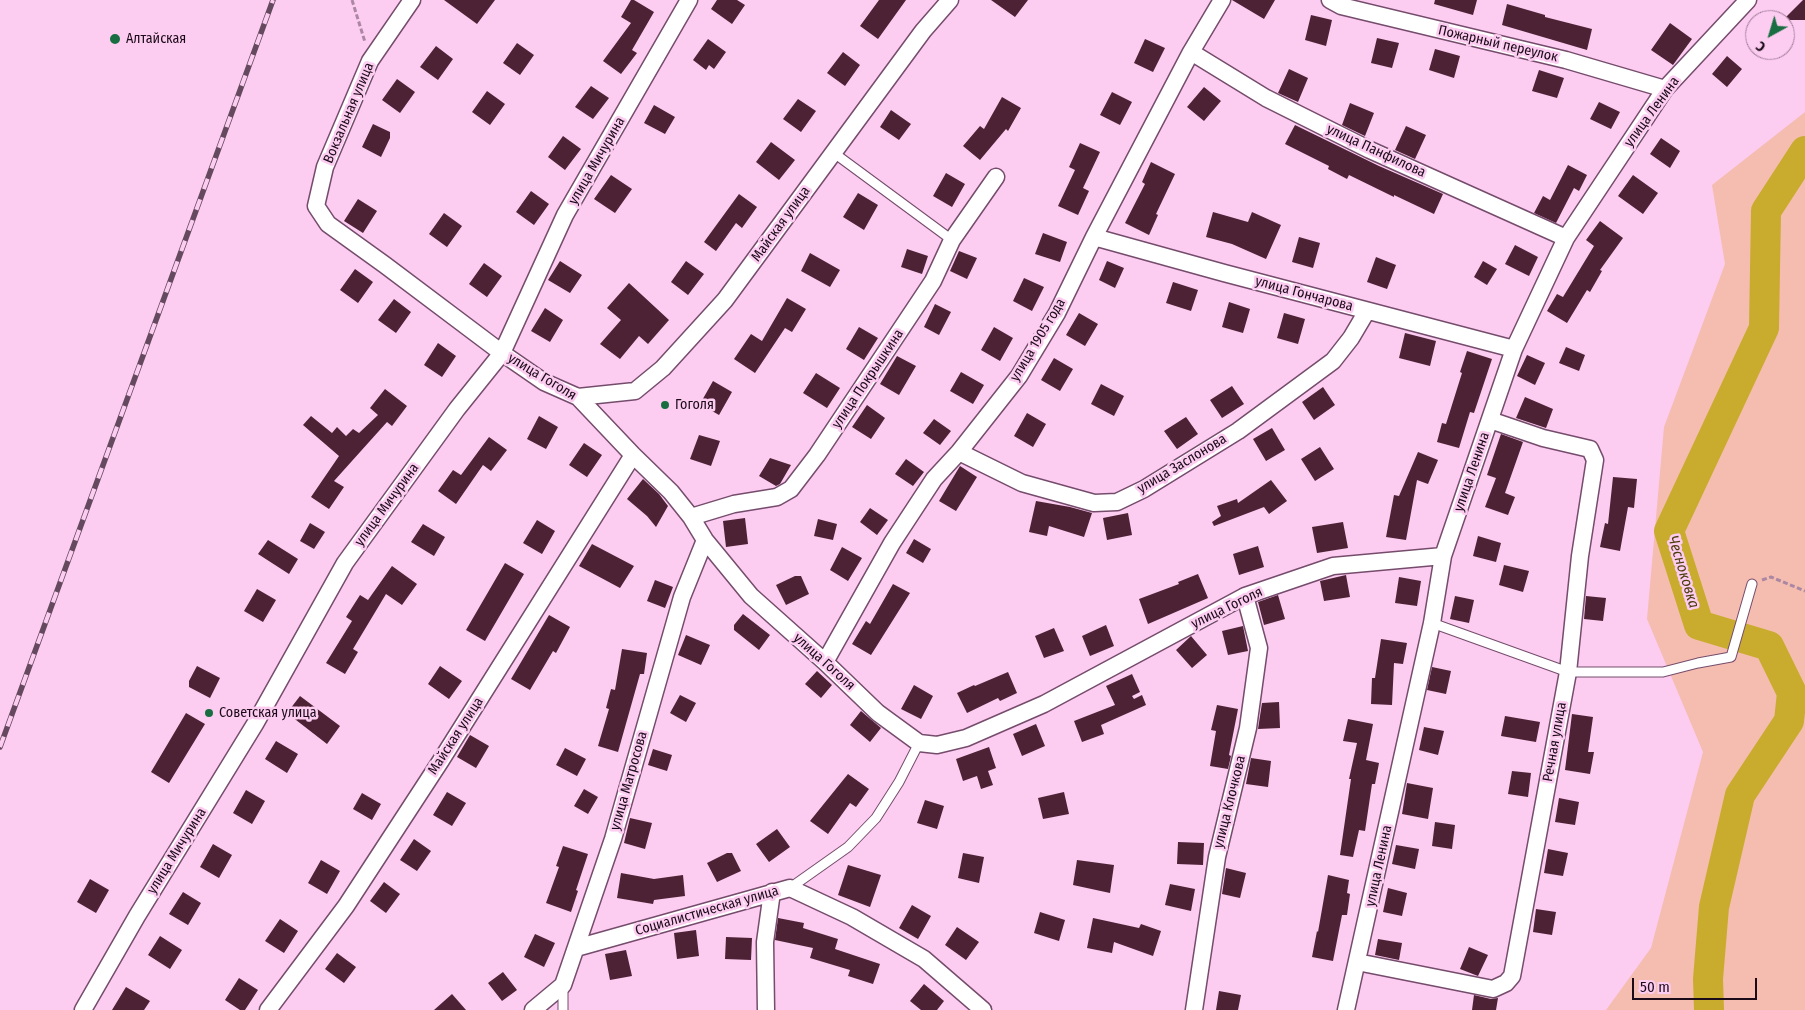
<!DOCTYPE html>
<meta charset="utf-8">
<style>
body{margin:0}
#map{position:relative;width:1805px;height:1010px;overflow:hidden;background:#fcccf1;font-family:"Fira Sans Condensed",sans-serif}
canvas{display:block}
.north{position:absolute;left:1745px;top:10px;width:50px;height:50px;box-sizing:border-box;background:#fcccf1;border:1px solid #a27f9a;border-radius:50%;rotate:219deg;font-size:14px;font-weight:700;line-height:20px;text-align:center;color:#1b0b18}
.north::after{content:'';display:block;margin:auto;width:18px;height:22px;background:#186e41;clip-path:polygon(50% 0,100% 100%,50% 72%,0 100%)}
.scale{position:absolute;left:1632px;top:978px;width:125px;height:22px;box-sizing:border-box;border:2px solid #1b0b18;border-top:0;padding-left:6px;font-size:15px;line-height:18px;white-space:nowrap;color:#1b0b18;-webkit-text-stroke:4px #fcccf1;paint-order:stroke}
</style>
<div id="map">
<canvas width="1805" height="1010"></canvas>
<div class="north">С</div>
<div class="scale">50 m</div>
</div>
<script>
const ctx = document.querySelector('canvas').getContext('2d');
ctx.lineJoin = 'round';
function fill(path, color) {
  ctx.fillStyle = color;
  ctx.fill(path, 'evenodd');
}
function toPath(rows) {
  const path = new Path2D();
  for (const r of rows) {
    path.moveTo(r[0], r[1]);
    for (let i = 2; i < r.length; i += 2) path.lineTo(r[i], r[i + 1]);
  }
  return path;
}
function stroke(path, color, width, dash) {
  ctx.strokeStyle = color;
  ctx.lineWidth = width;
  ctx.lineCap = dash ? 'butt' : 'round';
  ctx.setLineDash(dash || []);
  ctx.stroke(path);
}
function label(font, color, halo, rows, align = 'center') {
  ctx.font = font + ' "Fira Sans Condensed",sans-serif';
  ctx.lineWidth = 5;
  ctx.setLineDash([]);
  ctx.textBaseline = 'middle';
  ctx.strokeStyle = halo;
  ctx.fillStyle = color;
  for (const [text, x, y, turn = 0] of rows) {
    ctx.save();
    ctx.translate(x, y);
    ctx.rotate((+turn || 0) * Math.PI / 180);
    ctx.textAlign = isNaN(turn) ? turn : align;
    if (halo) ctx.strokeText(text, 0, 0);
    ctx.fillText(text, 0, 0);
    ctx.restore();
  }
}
const green = toPath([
 [1805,112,1805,1010,1606,1010,1651,948,1703,752,1647,619,1664,427,1725,264,1712,185]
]);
const river = toPath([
 [1709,1010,1708,979,1714,907,1740,795,1789,721,1792,693,1769,646,1699,625,1669,531,1764,328,1766,211,1805,151]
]);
const building = toPath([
 [444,0,495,0,477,24],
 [631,0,634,0,654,12,632,50,637,53,621,74,603,61,631,23,621,17],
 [717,0,737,0,745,5,732,24,711,9],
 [879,0,906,0,878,39,860,26],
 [991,0,1028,0,1015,17],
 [1232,0,1275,0,1264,19],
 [1435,0,1477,0,1473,15,1434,4],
 [1803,0,1805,0,1805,20,1783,20],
 [1507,4,1545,15,1545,17,1592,29,1587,50,1502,25],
 [1311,15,1332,20,1326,46,1305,40],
 [1670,23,1692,39,1673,65,1651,50],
 [1377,38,1399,43,1392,68,1371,63],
 [708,39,726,52,714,69,709,65,706,70,693,60],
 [1145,39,1165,48,1153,72,1134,63],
 [517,43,534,55,520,75,503,63],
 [436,46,453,59,438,80,420,67],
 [1435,49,1460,56,1454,78,1429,70],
 [843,52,860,65,845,86,827,73],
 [1727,56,1742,69,1727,87,1712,74],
 [1289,69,1308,78,1298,102,1278,93],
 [1539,70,1564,78,1557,98,1532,91],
 [397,79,415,92,400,113,382,100],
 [591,86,609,98,593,119,575,107],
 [1204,87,1221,101,1204,121,1187,107],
 [487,91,505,104,490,125,472,112],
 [1112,92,1132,102,1120,125,1100,115],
 [1002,97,1021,108,1008,131,1006,129,980,160,963,146,980,126,984,129],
 [798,99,816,111,801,132,783,119],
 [1599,102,1620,112,1611,129,1590,119],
 [1350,103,1374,113,1365,136,1342,125],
 [654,105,675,117,665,134,644,123],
 [891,110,911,124,899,140,880,127],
 [373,124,390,132,390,138,381,157,362,147],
 [1295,125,1379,166,1443,194,1434,214,1394,195,1394,197,1349,175,1347,179,1328,169,1329,166,1285,144],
 [1406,126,1426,135,1415,159,1395,150],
 [563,136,581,149,565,170,548,157],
 [1661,138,1680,151,1670,168,1650,154],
 [771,142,795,160,779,180,756,162],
 [1080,143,1100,152,1083,188,1089,191,1078,215,1058,206,1075,170,1069,167],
 [1151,162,1175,174,1156,214,1158,215,1149,235,1125,223,1145,184,1142,182],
 [1568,165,1587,175,1579,191,1574,188,1556,223,1534,213,1543,196,1550,200],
 [946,173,965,184,952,207,933,196],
 [611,175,632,189,615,213,594,199],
 [1633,175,1658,193,1643,214,1618,196],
 [531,191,549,204,534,225,516,212],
 [858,193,878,205,864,230,843,217],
 [739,194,757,207,742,228,736,223,716,251,704,242],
 [358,199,377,211,363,233,344,221],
 [1213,212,1248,222,1252,212,1281,225,1266,259,1232,244,1206,237],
 [444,213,462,226,447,247,429,234],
 [1600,221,1623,238,1600,270,1602,271,1590,292,1587,290,1567,323,1547,311,1557,294,1563,297,1594,246,1586,240],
 [1043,233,1067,242,1060,262,1035,254],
 [1299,237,1320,243,1313,268,1292,262],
 [1515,245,1538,257,1529,276,1505,264],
 [907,249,928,256,922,274,901,267],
 [959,251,977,258,967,279,950,271],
 [810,253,840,270,830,287,801,271],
 [1376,257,1396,265,1387,289,1367,282],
 [560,261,582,275,570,293,548,280],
 [686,261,704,274,688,295,671,282],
 [1107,261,1124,268,1115,288,1099,280],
 [1483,261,1497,269,1487,285,1474,277],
 [484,263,502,276,487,297,469,284],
 [355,269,373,282,358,303,340,290],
 [1024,278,1044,287,1032,311,1013,301],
 [1173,282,1198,290,1191,311,1166,303],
 [629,283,669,320,648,344,639,336,620,359,600,344,621,320,607,308],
 [787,298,806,309,792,332,785,328,755,373,734,359,751,334,762,341],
 [394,299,411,312,396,333,378,320],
 [1229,302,1250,309,1243,333,1222,327],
 [935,304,951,312,939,335,924,327],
 [545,308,563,320,550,342,531,331],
 [1079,313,1098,324,1085,346,1066,335],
 [1284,313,1305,319,1298,344,1277,338],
 [859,327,878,338,864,360,846,349],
 [994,327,1013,338,1000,361,981,350],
 [1405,333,1436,341,1430,366,1399,358],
 [438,343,456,356,442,377,424,365],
 [1566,347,1585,355,1579,371,1559,363],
 [1467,351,1492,359,1474,413,1470,412,1459,448,1437,442,1442,423,1446,424,1462,373,1460,372],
 [1527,355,1545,363,1535,385,1517,376],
 [897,356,916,366,899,395,880,384],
 [1054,358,1073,369,1060,391,1041,380],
 [961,372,984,385,973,404,950,391],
 [816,373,840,388,827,408,803,393],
 [713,381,732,392,719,415,700,404],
 [1101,384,1124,396,1114,416,1091,404],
 [1232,386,1244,404,1222,418,1210,400],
 [1323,387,1335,405,1314,420,1302,402],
 [385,389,407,406,392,426,387,422,334,481,344,487,329,509,311,497,339,456,303,425,311,416,332,433,337,427,346,436,353,429,359,433,378,415,370,408],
 [1525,397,1553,409,1546,428,1516,418],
 [867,405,885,418,871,439,852,427],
 [1027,413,1046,424,1033,447,1014,436],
 [539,416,558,427,546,449,527,439],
 [1186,417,1198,434,1177,449,1164,431],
 [934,419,951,431,940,445,923,433],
 [1272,428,1285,450,1266,461,1253,439],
 [1501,434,1523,442,1505,493,1515,497,1508,515,1485,507,1496,478,1487,475],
 [699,435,720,441,711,466,690,459],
 [489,437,507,450,491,471,483,465,456,504,438,491,453,470,461,475],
 [584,443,602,455,587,477,569,465],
 [1320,447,1334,469,1315,481,1301,459],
 [1418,452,1438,460,1428,484,1417,480,1406,540,1386,537,1394,495,1399,496],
 [770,458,791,465,780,484,776,486,759,476],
 [906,459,924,472,913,486,895,474],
 [960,466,977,477,956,511,939,501],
 [1613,477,1637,479,1634,508,1628,507,1620,551,1600,547,1605,523,1608,524],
 [643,479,659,494,668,506,656,527,647,516,627,499],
 [1271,480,1287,501,1269,514,1264,507,1214,526,1212,522,1221,516,1217,506,1237,499,1238,503],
 [1036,501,1070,507,1092,513,1084,537,1049,526,1047,536,1029,532],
 [870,508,888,520,877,535,860,522],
 [1128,513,1132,535,1107,540,1103,518],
 [745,518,748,544,726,547,723,521],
 [818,519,837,524,833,540,814,536],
 [537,520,555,531,542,554,523,543],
 [1343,522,1348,548,1317,553,1312,527],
 [310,523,325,532,314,549,300,541],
 [423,524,445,537,434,556,411,542],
 [1478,536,1501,543,1496,562,1473,556],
 [914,539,931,549,923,563,906,553],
 [268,540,298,559,289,574,258,554],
 [592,544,634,566,620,588,579,566],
 [1258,546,1264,567,1239,575,1233,554],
 [842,547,862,558,848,581,830,570],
 [505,563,524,574,485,641,466,630],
 [1504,565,1529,571,1523,592,1499,585],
 [392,566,417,584,402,605,386,594,353,649,358,652,345,674,326,663,352,621,346,617,360,595,368,600],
 [1198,574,1208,598,1148,624,1139,599,1179,584,1178,582],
 [1346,575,1350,597,1324,601,1320,581],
 [795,576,801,576,809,594,786,605,776,585],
 [1399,577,1421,581,1417,606,1395,603],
 [655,580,673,587,665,608,647,601],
 [893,584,910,593,871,655,852,644,866,621,870,624],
 [257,589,276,600,263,622,244,611],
 [1278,595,1285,619,1264,625,1258,602],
 [1455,596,1474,600,1469,623,1450,619],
 [1586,596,1606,598,1603,621,1584,619],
 [743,614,770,635,759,650,734,630,734,625],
 [549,615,570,627,556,653,553,651,530,690,511,679],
 [1106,625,1114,646,1090,656,1082,636],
 [1243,626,1248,651,1228,655,1222,631],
 [1054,628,1064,651,1044,658,1035,636],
 [686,635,710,645,701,665,678,655],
 [1191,636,1207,655,1192,668,1176,650],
 [1381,639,1407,643,1403,664,1394,663,1392,705,1371,704,1372,678,1375,678],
 [622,649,647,653,644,674,640,674,618,752,598,746,609,709,606,708,611,689,615,690],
 [197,666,220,678,210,698,189,687,189,681],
 [440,666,462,681,449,699,428,684],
 [1432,667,1451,671,1446,694,1427,690],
 [817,671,832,685,821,698,805,684],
 [1008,672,1017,693,1000,701,998,698,967,713,957,693,974,685,975,686],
 [1132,674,1140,692,1132,696,1134,699,1142,695,1146,705,1101,725,1104,734,1082,742,1074,721,1115,705,1106,686],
 [914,685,933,696,921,719,901,709],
 [680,695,696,703,686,722,670,713],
 [300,696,340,726,327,744,287,713],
 [1279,702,1280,728,1258,729,1262,703],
 [1217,705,1238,709,1229,755,1231,756,1228,769,1210,766,1216,731,1211,730],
 [861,711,881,728,870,742,850,725],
 [186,713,205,724,169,783,151,772],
 [1572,714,1593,717,1588,752,1594,752,1590,774,1565,770],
 [1505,716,1540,722,1536,742,1501,736],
 [1348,719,1373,724,1366,760,1379,763,1375,784,1372,784,1365,831,1359,830,1353,857,1340,855,1351,779,1349,779,1357,743,1343,741],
 [1036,724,1045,746,1022,756,1013,734],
 [1424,727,1444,731,1438,755,1419,750],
 [470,735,489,746,476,768,457,757],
 [276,741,298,754,287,773,265,759],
 [989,747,996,768,988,771,993,785,981,789,977,776,963,781,956,759],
 [565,748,586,759,577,776,556,765],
 [653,749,672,755,667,771,648,765],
 [1251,758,1271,761,1268,787,1246,784],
 [1512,771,1531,773,1528,797,1508,794],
 [848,774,869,789,856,807,850,803,828,834,810,821],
 [1407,783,1433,788,1428,819,1402,814],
 [584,789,598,797,588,814,574,806],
 [246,790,265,801,252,824,233,813],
 [447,792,466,803,452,826,433,815],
 [1064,792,1069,814,1043,819,1038,798],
 [362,793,381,804,372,820,353,809],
 [1559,798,1579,802,1575,825,1555,822],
 [925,800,944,806,937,829,917,823],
 [630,818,652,823,645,849,624,843],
 [1435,822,1455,825,1452,849,1432,846],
 [777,829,790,847,769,862,756,844],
 [414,839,431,851,417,871,400,860],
 [1178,842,1204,843,1203,865,1177,864],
 [213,844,232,855,219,878,200,867],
 [1396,845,1419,849,1415,869,1392,864],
 [563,846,588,854,576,890,578,891,571,912,546,903,559,867,556,866],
 [1548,849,1568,853,1563,876,1544,873],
 [727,853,732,853,741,871,717,882,707,863],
 [963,853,984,857,979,883,958,878],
 [321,860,340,871,327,894,308,883],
 [1077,860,1114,865,1110,893,1073,885],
 [848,865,881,875,870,907,838,895],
 [1226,868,1246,873,1240,898,1222,894],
 [621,873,654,879,683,875,685,896,654,900,653,904,617,898],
 [1328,875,1349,880,1347,893,1350,894,1347,915,1342,915,1333,961,1312,957,1317,931,1318,932],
 [90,879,109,890,96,913,77,902],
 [384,882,400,894,386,913,370,901],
 [1170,884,1195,889,1191,911,1165,905],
 [1388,888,1407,893,1402,916,1383,912],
 [183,892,201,903,188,925,169,914],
 [912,905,931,916,918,939,899,928],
 [1536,909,1556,912,1552,935,1533,932],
 [1040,912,1065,920,1059,941,1034,933],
 [778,918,804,923,803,928,838,939,835,949,880,964,873,984,848,976,850,970,810,958,813,948,775,940],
 [1093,918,1139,928,1141,924,1161,931,1153,956,1114,942,1112,953,1087,948],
 [280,919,298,931,284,953,265,941],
 [957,927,979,942,966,960,945,945],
 [696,930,699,956,677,959,674,933],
 [535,934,555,943,544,967,524,957],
 [160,936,182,950,170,969,148,955],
 [726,937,752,938,751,960,725,959],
 [1378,939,1402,943,1399,960,1375,955],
 [1469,947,1488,955,1478,976,1460,969],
 [626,950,632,976,610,980,605,954],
 [337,953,356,967,344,983,325,969],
 [503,972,517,990,502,1001,488,983],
 [239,978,258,990,245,1010,240,1010,225,1000],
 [924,984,944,1001,937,1010,921,1010,910,1001],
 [126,987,150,1001,144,1010,112,1010],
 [1219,991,1241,995,1238,1010,1216,1010],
 [452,994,466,1010,434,1010],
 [1474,995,1491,999,1498,998,1496,1010,1472,1010]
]);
const path = toPath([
 [352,0,365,42],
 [1762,580,1771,577,1805,591]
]);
const service = toPath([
 [834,153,952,240],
 [1432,623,1568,672,1663,672,1698,663,1731,657,1752,584],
 [790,888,848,847,876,818,899,782,919,743],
 [563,985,563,1010]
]);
const minor = toPath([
 [412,0,370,61,325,167,316,206,328,224,385,265,502,353,544,382,578,397,633,455,671,492,691,517,705,540,751,596,825,662,878,713,919,743,937,745,966,738,1044,704,1245,596,1333,566,1443,556],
 [1330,0,1341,6,1566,60,1665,89],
 [1191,52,1266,98,1370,150,1566,238],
 [1094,237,1224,273,1514,349],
 [578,397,635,391,663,368,725,300,923,31,950,0],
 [959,452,1022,483,1094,503,1117,502,1144,489,1238,431,1333,361,1351,338,1367,311],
 [691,517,734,504,777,497,791,489,817,455,933,281,952,240,996,177],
 [825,662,892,543,934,479,959,452,1019,376,1057,313,1094,237,1191,52,1222,0],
 [576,948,790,888,852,917,924,959,983,1010],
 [1357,962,1493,989,1506,983,1512,976,1568,672,1580,556,1595,460,1590,449,1543,438,1490,420],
 [83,1010,137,916,255,724,345,563,457,409,502,353,565,215,689,0],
 [268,1010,346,906,440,762,633,455],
 [533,1010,563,985,613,839,682,597,705,540],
 [766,1010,765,942,772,892],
 [1194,1010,1217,857,1248,728,1259,648,1245,596],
 [1346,1010,1432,623,1443,556,1514,349,1566,238,1665,89,1748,0]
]);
const rail = toPath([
 [0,747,273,0]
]);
const markers = [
 [115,39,6,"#186e41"],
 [665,405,5,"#186e41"],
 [209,713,5,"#186e41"]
];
const poiNames = [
 ["Алтайская",126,39],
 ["Гоголя",675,405],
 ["Советская улица",219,713]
];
const streetNames = [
 ["Пожарный переулок",1498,44,13],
 ["улица Ленина",1652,112,-54],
 ["Вокзальная улица",349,113,-67],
 ["улица Панфилова",1376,151,25],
 ["улица Мичурина",597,161,-60],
 ["Майская улица",781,224,-54],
 ["улица Гончарова",1304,294,15],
 ["улица 1905 года",1038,340,-59],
 ["улица Гоголя",542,377,31],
 ["улица Покрышкина",868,379,-56],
 ["улица Заслонова",1182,464,-31],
 ["улица Ленина",1472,472,-71],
 ["улица Мичурина",387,505,-54],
 ["улица Гоголя",1227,608,-26],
 ["улица Гоголя",824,662,42],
 ["Майская улица",456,736,-57],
 ["Речная улица",1555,742,-80],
 ["улица Матросова",629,781,-74],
 ["улица Клочкова",1230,802,-76],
 ["улица Мичурина",177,851,-58],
 ["улица Ленина",1379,866,-78],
 ["Социалистическая улица",707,911,-16]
];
const waterNames = [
 ["Чесноковка",1683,572,73]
];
fill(green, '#f5bdaf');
stroke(river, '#c9ab2e', 30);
fill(building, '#4e2235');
stroke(service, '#754c6c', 11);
stroke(minor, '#754c6c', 19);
stroke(path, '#ab87a3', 3, [5, 2.5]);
stroke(service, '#fff', 9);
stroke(minor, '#fff', 16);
stroke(rail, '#654a5f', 5.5);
stroke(rail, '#fcccf1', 4, [11]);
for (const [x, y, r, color] of markers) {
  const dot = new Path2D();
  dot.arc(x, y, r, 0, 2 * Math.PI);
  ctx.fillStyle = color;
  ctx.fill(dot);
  stroke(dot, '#fcccf1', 2);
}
label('14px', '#1b0b18', '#fcccf1', poiNames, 'left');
label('14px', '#1b0b18', '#fcccf1', streetNames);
label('italic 15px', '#493d0a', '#fcccf1', waterNames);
</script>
